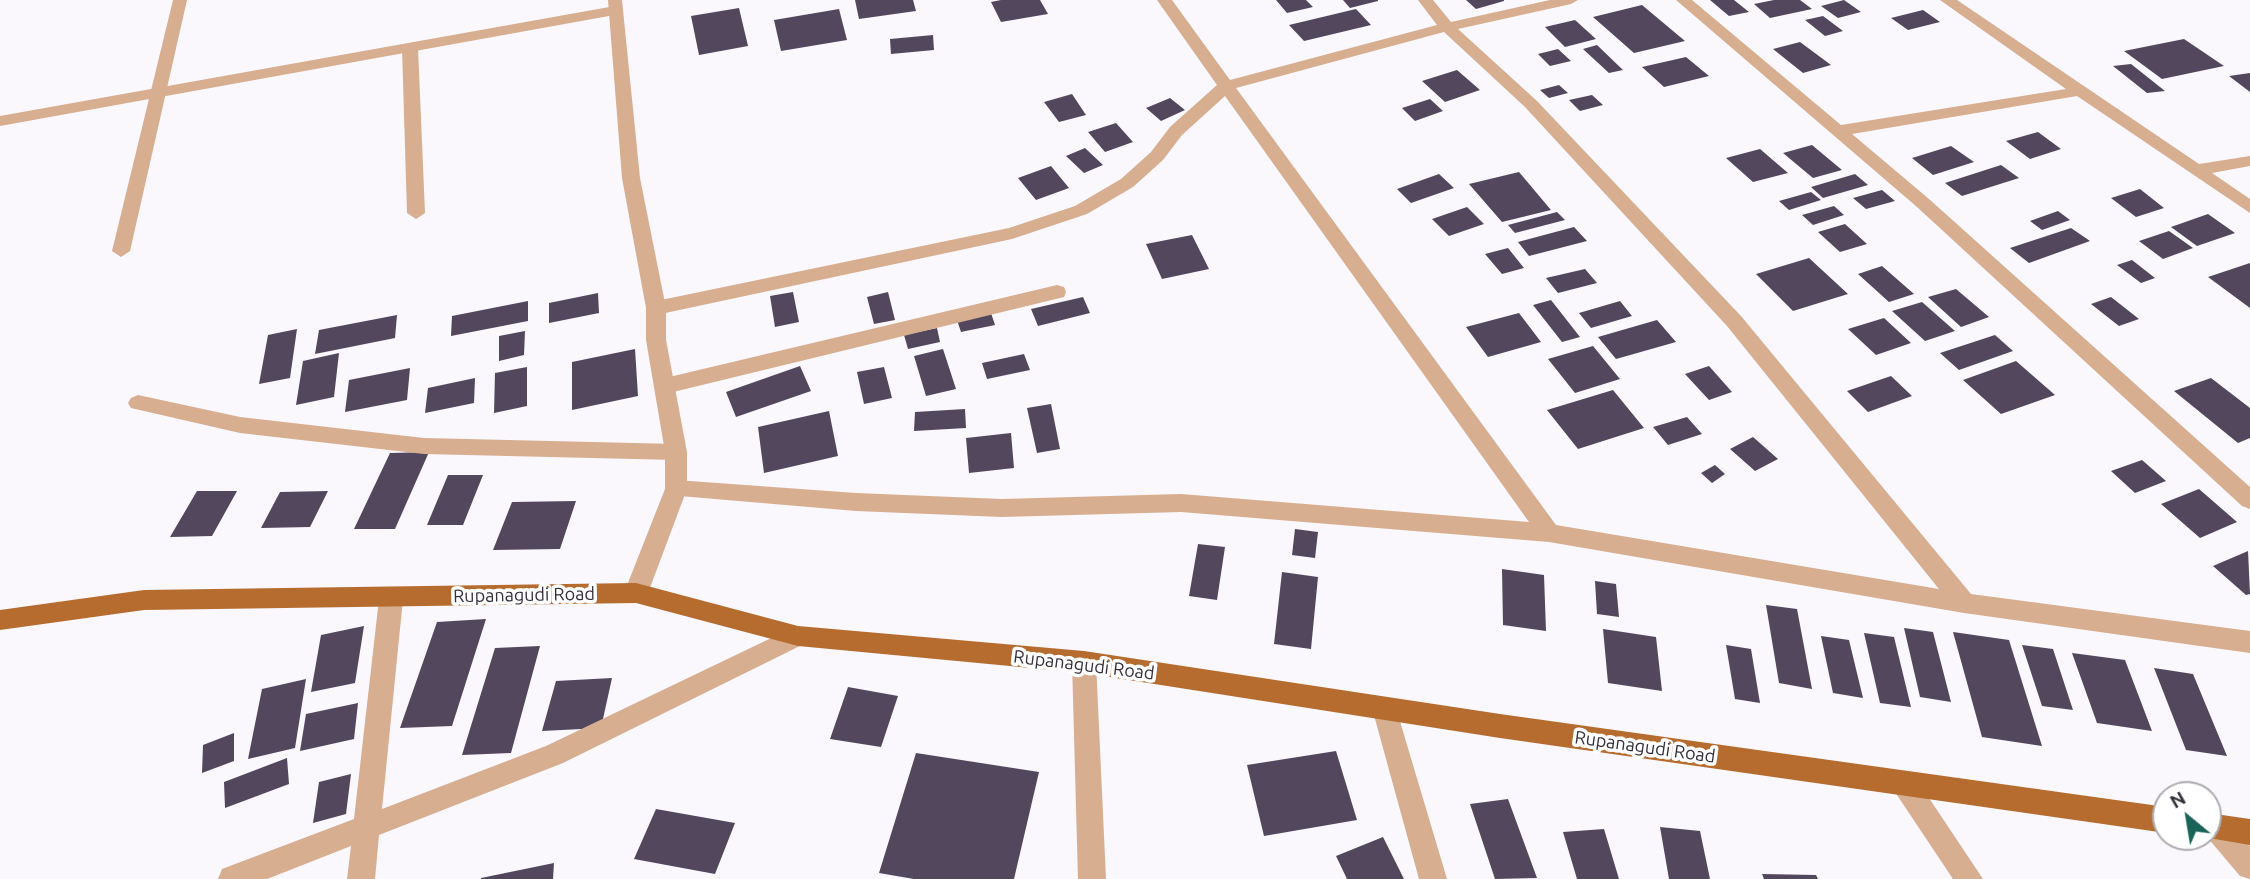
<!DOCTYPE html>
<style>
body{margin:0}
#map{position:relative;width:2250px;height:879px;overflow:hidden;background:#faf7fd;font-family:Ubuntu,sans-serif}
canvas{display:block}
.north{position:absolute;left:2152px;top:781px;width:70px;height:70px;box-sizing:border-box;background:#fff;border:2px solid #aeacb0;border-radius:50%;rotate:330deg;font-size:19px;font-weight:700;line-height:28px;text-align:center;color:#35303a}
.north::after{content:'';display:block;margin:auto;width:24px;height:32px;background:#1a6358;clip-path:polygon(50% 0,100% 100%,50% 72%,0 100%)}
</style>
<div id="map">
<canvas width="2250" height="879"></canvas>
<div class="north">N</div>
</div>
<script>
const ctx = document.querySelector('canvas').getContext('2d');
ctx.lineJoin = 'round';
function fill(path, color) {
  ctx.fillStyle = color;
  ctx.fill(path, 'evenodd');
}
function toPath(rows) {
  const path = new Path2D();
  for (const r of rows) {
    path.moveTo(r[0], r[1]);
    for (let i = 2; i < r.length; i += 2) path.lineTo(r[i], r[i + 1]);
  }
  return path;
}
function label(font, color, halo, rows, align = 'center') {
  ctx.font = font + ' Ubuntu,sans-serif';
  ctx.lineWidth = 7;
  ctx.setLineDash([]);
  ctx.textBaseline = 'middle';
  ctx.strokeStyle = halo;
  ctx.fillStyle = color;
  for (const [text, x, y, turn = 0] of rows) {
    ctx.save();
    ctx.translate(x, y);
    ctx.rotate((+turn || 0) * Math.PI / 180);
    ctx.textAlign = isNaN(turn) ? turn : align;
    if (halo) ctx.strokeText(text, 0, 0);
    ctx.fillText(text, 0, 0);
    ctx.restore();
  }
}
const building = toPath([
 [855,0,913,0,916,11,859,19],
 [1001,0,1040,0,1048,14,1001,22,991,2],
 [1276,0,1306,0,1313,7,1287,13],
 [1343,0,1378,0,1378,1,1350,8],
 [1466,0,1504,0,1504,1,1476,9],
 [1710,0,1734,0,1749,12,1729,16],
 [1774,0,1800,0,1812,9,1770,18,1754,4],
 [1844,0,1861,12,1838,18,1821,6],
 [1642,5,1685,41,1634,53,1593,17],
 [739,8,748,46,699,55,691,16],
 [839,9,847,40,781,51,774,20],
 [1356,9,1371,25,1304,41,1289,25],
 [1923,10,1940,22,1908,30,1891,18],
 [1823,16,1843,31,1825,36,1805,20],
 [1575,20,1596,39,1565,47,1545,27],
 [933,35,934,50,891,54,890,39],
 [2184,39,2224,66,2162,79,2124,51],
 [1800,42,1831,65,1803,73,1773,49],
 [1597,45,1623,70,1609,73,1583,49],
 [1558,49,1571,61,1550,66,1538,54],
 [1686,57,1709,76,1664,87,1642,67],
 [2131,64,2165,91,2147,93,2113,66],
 [1457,70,1480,90,1445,102,1422,81],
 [2250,73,2250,92,2229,76],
 [1559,85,1568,93,1549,98,1540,90],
 [1072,94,1086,115,1059,122,1044,102],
 [1592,95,1603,105,1580,111,1569,100],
 [1170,98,1185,110,1161,121,1146,108],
 [1430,99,1443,111,1415,121,1402,108],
 [1116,123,1133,142,1105,152,1088,132],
 [2038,132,2061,149,2030,159,2006,141],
 [1812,145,1842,170,1813,178,1783,153],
 [1951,146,1974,162,1933,175,1912,158],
 [1085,148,1103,165,1084,173,1066,156],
 [1760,149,1788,173,1753,182,1726,158],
 [2001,165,2019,178,1962,196,1945,183],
 [1051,166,1069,188,1036,200,1018,178],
 [1519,172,1551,210,1502,222,1469,184],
 [1439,174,1454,188,1411,203,1397,189],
 [1855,174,1868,185,1823,198,1811,187],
 [2140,189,2164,208,2136,217,2111,198],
 [1882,190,1895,201,1866,209,1853,198],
 [1811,192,1821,200,1789,210,1779,201],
 [1834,206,1844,215,1813,225,1802,215],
 [1467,207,1484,224,1449,236,1432,219],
 [2058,211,2070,220,2042,230,2030,221],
 [1557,212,1565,220,1515,233,1508,225],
 [2208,214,2235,233,2197,246,2171,227],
 [1845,224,1867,244,1840,252,1818,232],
 [1574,227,1587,241,1529,256,1518,242],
 [2071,228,2090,241,2029,263,2010,248],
 [2169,231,2193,248,2163,259,2139,241],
 [1192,235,1209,269,1162,279,1146,244],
 [1508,248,1524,268,1502,274,1485,254],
 [1809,258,1848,294,1793,311,1756,274],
 [2132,260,2155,278,2141,283,2117,265],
 [2250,263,2250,308,2208,277],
 [1882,266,1914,294,1889,302,1858,274],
 [1585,269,1597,283,1558,293,1546,278],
 [1956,289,1989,317,1961,327,1928,297],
 [793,292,799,322,775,327,770,296],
 [888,292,895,320,874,324,867,297],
 [598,293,599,313,549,323,549,303],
 [1083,297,1090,313,1038,326,1031,309],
 [2111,297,2139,319,2119,326,2091,304],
 [1551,300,1580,337,1562,342,1533,305],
 [528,301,528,321,451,336,452,316],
 [1620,301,1632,316,1591,328,1579,313],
 [1922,302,1955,331,1925,341,1892,311],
 [990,310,995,325,961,332,956,317],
 [1519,313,1541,342,1488,357,1466,327],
 [397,315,395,338,315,354,319,330],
 [1884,318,1911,343,1876,355,1848,329],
 [1657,320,1676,342,1616,359,1598,337],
 [937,328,940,342,908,349,904,335],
 [297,329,290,378,259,384,268,335],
 [525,331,524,355,499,361,499,336],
 [1995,335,2013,351,1959,370,1940,353],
 [1593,346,1620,379,1575,393,1548,359],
 [635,349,638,396,572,410,572,362],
 [943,349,956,389,926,396,914,356],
 [339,353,334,397,296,405,303,361],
 [1024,354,1030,370,987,379,982,363],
 [2016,361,2055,395,2001,414,1963,380],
 [800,366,811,391,736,417,726,392],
 [1709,366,1732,392,1709,400,1685,374],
 [527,367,527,406,494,413,495,373],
 [884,367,892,398,864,404,857,372],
 [410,368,407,400,345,412,349,380],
 [1891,376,1912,396,1868,412,1847,391],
 [475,378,474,403,425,413,428,388],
 [2211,378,2250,408,2250,438,2238,443,2174,391],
 [1613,390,1644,428,1578,449,1547,410],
 [1051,404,1060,449,1037,453,1027,408],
 [965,409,966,428,914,431,915,412],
 [829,411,838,456,764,473,758,427],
 [1687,417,1702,434,1668,445,1653,427],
 [1011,433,1014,468,969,473,966,438],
 [1753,437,1778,459,1755,471,1730,449],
 [429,452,395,529,354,529,390,453],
 [2142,460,2166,481,2135,493,2111,471],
 [1715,465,1725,474,1712,483,1701,473],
 [448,475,483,475,463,525,427,525],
 [2199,489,2237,522,2200,538,2161,504],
 [197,491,237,491,212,536,170,537],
 [328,491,310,527,261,528,280,492],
 [576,501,560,549,493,550,512,502],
 [1295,529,1318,532,1315,558,1292,555],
 [1198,544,1225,547,1217,600,1189,596],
 [2248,551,2250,594,2246,595,2213,566],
 [1502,569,1544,575,1546,631,1503,625],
 [1282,572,1318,577,1311,649,1274,644],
 [1595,581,1616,584,1619,617,1597,614],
 [1766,605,1797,609,1812,689,1779,683],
 [486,619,452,726,400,728,437,622],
 [364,626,355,683,311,692,321,635],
 [1904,628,1933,632,1951,702,1920,697],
 [1603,629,1656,637,1662,691,1608,683],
 [1953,632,2009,640,2042,746,1982,737],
 [1864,633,1894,637,1911,707,1880,703],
 [1821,636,1849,640,1863,698,1833,693],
 [1726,645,1751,649,1760,703,1735,699],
 [2022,645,2053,649,2073,710,2042,706],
 [540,646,511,753,462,755,495,648],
 [2072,653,2125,660,2152,731,2097,723],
 [2154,668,2193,674,2227,756,2186,750],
 [612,678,601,728,542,731,556,681],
 [306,679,295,748,248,759,262,689],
 [848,687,898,696,881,747,830,739],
 [358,703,354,739,300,751,306,714],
 [234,733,234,761,202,773,203,745],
 [1336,751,1357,820,1264,836,1247,765],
 [916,753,1039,772,1014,879,914,879,879,873],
 [287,758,289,784,225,808,224,782],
 [351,774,346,814,313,823,319,782],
 [1508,799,1537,878,1495,879,1470,804],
 [656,809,735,823,715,874,634,859],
 [1660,827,1700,831,1710,879,1669,879],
 [1604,829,1619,879,1577,879,1563,832],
 [1383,837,1404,879,1347,879,1336,856],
 [554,863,553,879,481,879,481,878],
 [1762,874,1816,875,1818,879,1764,879]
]);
const service = toPath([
 [173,0,187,0,130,251,121,257,112,251,173,0],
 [410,43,418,48,425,213,416,219,407,213,402,48,410,43]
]);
const minor = toPath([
 [1157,0,1172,0,1230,80,1437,25,1418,0,1433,0,1451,22,1550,0,1578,0,1571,4,1458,29,1537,101,1741,316,1971,594,2250,631,2250,653,1964,613,1549,542,1181,512,1002,517,856,511,668,495,665,489,668,483,676,480,856,493,1002,499,1181,494,1529,522,1225,96,1182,135,1163,160,1133,187,1087,214,1012,239,656,315,649,313,646,308,656,301,1009,228,1075,206,1121,179,1151,152,1170,127,1217,85,1157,0],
 [1444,32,1525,107,1727,326,1939,589,1556,525,1236,88,1444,32],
 [1676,0,1692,0,1841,125,2066,89,1940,0,1957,0,2199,164,2250,156,2250,166,2212,173,2250,199,2250,213,2077,96,1852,134,1929,199,2250,487,2250,509,2242,506,1917,207,1676,0],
 [615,6,623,11,620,14,0,126,0,116,615,6],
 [1057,285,1064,287,1066,292,1064,297,665,394,658,391,655,386,658,381,665,378,1057,285],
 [138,395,240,417,424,438,676,444,683,446,687,452,683,458,676,460,424,454,240,433,131,408,128,403,131,398,138,395],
 [391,589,399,592,403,599,382,809,546,746,790,629,798,626,806,629,810,636,806,643,563,763,379,835,375,879,347,879,351,846,267,879,218,879,222,869,354,819,379,599,383,592,391,589],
 [1084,651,1093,654,1096,662,1106,879,1078,879,1072,662,1075,654,1084,651],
 [1384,697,1393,700,1396,708,1447,879,1419,879,1372,708,1375,700,1384,697],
 [1904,771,1913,774,1983,879,1953,879,1895,792,1891,783,1895,774,1904,771],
 [2216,814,2225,818,2250,846,2250,879,2240,876,2207,837,2208,817,2216,814]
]);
const tertiary = toPath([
 [608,0,622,0,640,178,666,308,666,340,687,452,687,489,648,593,644,600,636,603,628,600,624,593,665,489,665,452,646,340,646,308,622,178,608,0]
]);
const primary = toPath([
 [636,583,798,626,1084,651,1500,714,2166,807,2166,833,1500,738,1084,673,798,646,636,603,144,610,0,630,0,610,144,590,636,583],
 [2208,813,2250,819,2250,845,2203,837,2208,837,2208,813]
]);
const streetNames = [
 ["Rupanagudi Road",524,595,-1],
 ["Rupanagudi Road",1084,665,7],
 ["Rupanagudi Road",1645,747,8]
];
fill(building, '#53475e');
fill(service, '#d7ae90');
fill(minor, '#d7ae90');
fill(tertiary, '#d7ae90');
fill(primary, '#b56c2e');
label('18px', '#35303a', '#fff', streetNames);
</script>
